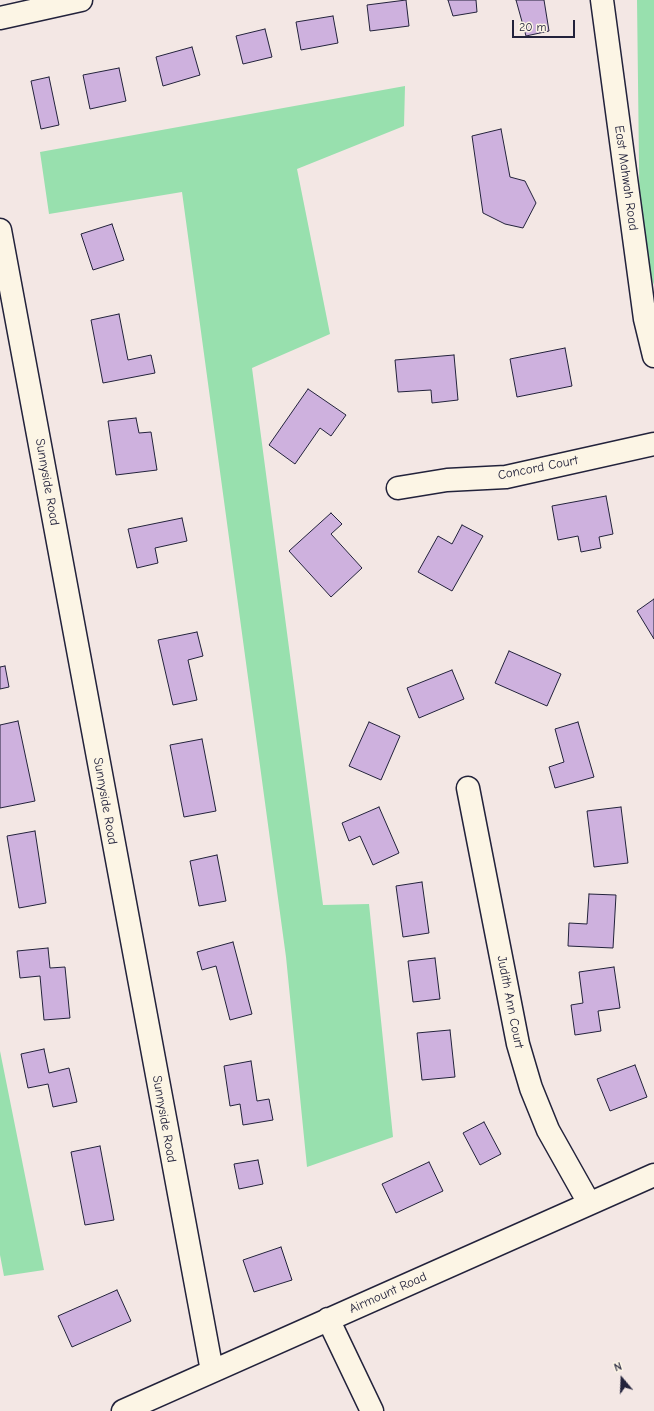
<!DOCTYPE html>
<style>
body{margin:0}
#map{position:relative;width:654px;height:1411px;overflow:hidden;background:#f3e7e4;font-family:"Comic Neue",sans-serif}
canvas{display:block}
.north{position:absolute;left:602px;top:1359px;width:40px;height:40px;-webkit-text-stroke:3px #fcf5e5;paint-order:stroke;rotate:341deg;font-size:11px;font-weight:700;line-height:16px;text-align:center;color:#22223b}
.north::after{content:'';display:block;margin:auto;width:14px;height:18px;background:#22223b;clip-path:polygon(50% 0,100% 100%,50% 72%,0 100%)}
.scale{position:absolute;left:512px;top:20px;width:63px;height:18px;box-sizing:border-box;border:2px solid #22223b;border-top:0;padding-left:5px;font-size:12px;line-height:14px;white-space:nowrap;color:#22223b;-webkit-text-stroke:3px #fcf5e5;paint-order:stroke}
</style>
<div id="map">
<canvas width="654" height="1411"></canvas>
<div class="north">N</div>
<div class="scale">20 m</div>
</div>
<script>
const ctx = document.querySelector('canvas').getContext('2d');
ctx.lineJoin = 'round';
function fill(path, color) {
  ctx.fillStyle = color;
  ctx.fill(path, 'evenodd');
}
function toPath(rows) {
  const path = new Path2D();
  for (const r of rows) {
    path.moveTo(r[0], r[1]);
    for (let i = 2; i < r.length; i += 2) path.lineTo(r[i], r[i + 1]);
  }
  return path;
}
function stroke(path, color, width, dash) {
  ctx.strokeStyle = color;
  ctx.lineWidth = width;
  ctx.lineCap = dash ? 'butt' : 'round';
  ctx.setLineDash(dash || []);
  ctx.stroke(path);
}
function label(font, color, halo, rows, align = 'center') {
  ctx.font = font + ' "Comic Neue",sans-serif';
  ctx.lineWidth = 3;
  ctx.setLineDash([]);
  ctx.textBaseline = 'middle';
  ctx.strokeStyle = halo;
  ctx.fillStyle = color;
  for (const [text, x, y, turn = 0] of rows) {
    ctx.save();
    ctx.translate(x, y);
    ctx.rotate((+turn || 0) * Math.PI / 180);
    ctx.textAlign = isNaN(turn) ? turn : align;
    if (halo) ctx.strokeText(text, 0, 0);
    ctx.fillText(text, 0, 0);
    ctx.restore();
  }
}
const green = toPath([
 [637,0,654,0,654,285,640,245],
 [405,86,404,126,297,169,330,334,252,368,323,905,369,904,393,1137,307,1167,286,957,182,192,49,214,40,152],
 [0,1051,44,1270,4,1276,0,1255]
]);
const building = toPath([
 [406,0,409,26,370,31,367,5,406,0],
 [448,0,476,0,477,12,453,16,448,0],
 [516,0,544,0,549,31,526,36,516,0],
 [333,16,338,43,301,50,296,22,333,16],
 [265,29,272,57,243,64,236,36,265,29],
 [192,47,200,75,163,86,156,57,192,47],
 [119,68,126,101,90,109,83,75,119,68],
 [49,77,59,125,41,129,31,81,49,77],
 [501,129,510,177,525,181,536,203,523,228,505,224,483,213,472,136,501,129],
 [112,224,124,260,93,270,81,234,112,224],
 [119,314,128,360,151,355,155,373,103,383,91,320,119,314],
 [565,348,572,386,517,397,510,359,565,348],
 [454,355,458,400,432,403,431,390,398,392,395,360,454,355],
 [308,389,346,415,331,436,320,428,295,464,269,445,308,389],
 [136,418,139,433,151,432,157,470,116,475,108,421,136,418],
 [606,496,613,534,599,537,601,548,581,552,578,536,558,540,552,506,606,496],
 [331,513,342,524,331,534,362,568,331,597,289,551,331,513],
 [182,518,187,541,155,548,158,563,137,568,128,529,182,518],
 [462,525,483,536,452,591,418,572,438,536,452,544,462,525],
 [654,599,654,639,637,611,654,599],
 [197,632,203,656,188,660,197,700,173,705,158,640,197,632],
 [509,651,561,674,547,706,495,683,509,651],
 [5,666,9,687,0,689,0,667,5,666],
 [452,670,464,699,419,718,407,688,452,670],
 [18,721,35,801,0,808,0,725,18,721],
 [369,722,400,736,381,780,349,766,369,722],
 [578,722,594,777,555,788,549,767,564,762,555,729,578,722],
 [202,739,216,811,184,817,170,745,202,739],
 [379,807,399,853,373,865,360,836,349,841,342,823,379,807],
 [621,807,628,863,594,867,587,811,621,807],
 [35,831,46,903,19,908,7,836,35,831],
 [217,855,226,901,199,906,190,861,217,855],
 [422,882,429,933,403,937,396,886,422,882],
 [589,894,616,895,613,948,568,946,569,923,587,924,589,894],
 [233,942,252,1014,230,1020,216,966,202,970,197,952,233,942],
 [48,948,50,968,65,967,70,1018,44,1020,40,976,20,978,17,951,48,948],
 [435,958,440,999,413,1002,408,961,435,958],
 [614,967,620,1008,598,1011,601,1031,575,1035,571,1005,583,1003,579,972,614,967],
 [450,1030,455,1077,422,1080,417,1033,450,1030],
 [44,1049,49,1073,69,1068,77,1102,53,1107,48,1084,28,1088,21,1054,44,1049],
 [251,1061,257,1101,269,1099,273,1120,243,1125,240,1104,230,1106,224,1066,251,1061],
 [635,1065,647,1097,610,1111,597,1079,635,1065],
 [484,1122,501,1154,480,1165,463,1133,484,1122],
 [100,1146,114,1220,85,1225,71,1152,100,1146],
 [258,1160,263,1184,239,1189,234,1164,258,1160],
 [429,1162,443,1191,396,1213,382,1184,429,1162],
 [281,1247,292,1280,254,1292,243,1260,281,1247],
 [117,1290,131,1321,72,1347,58,1316,117,1290]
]);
const minor = toPath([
 [602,0,645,319,654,356],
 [0,18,81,0],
 [0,230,212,1371],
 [398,488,447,480,506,477,654,444],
 [468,788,518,1044,531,1088,548,1130,589,1203],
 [328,1319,372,1411],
 [123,1411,654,1175]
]);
const streetNames = [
 ["East Mahwah Road",626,178,82],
 ["Concord Court",538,468,-11],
 ["Sunnyside Road",47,482,80],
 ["Sunnyside Road",105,801,80],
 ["Judith Ann Court",510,1002,79],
 ["Sunnyside Road",164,1119,80],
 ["Airmount Road",388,1293,-24]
];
fill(green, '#98e0ae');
fill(building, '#ceb1de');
stroke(building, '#22223b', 1);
stroke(minor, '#22223b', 25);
stroke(minor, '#fcf5e5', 22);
label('13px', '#22223b', '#fcf5e5', streetNames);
</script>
